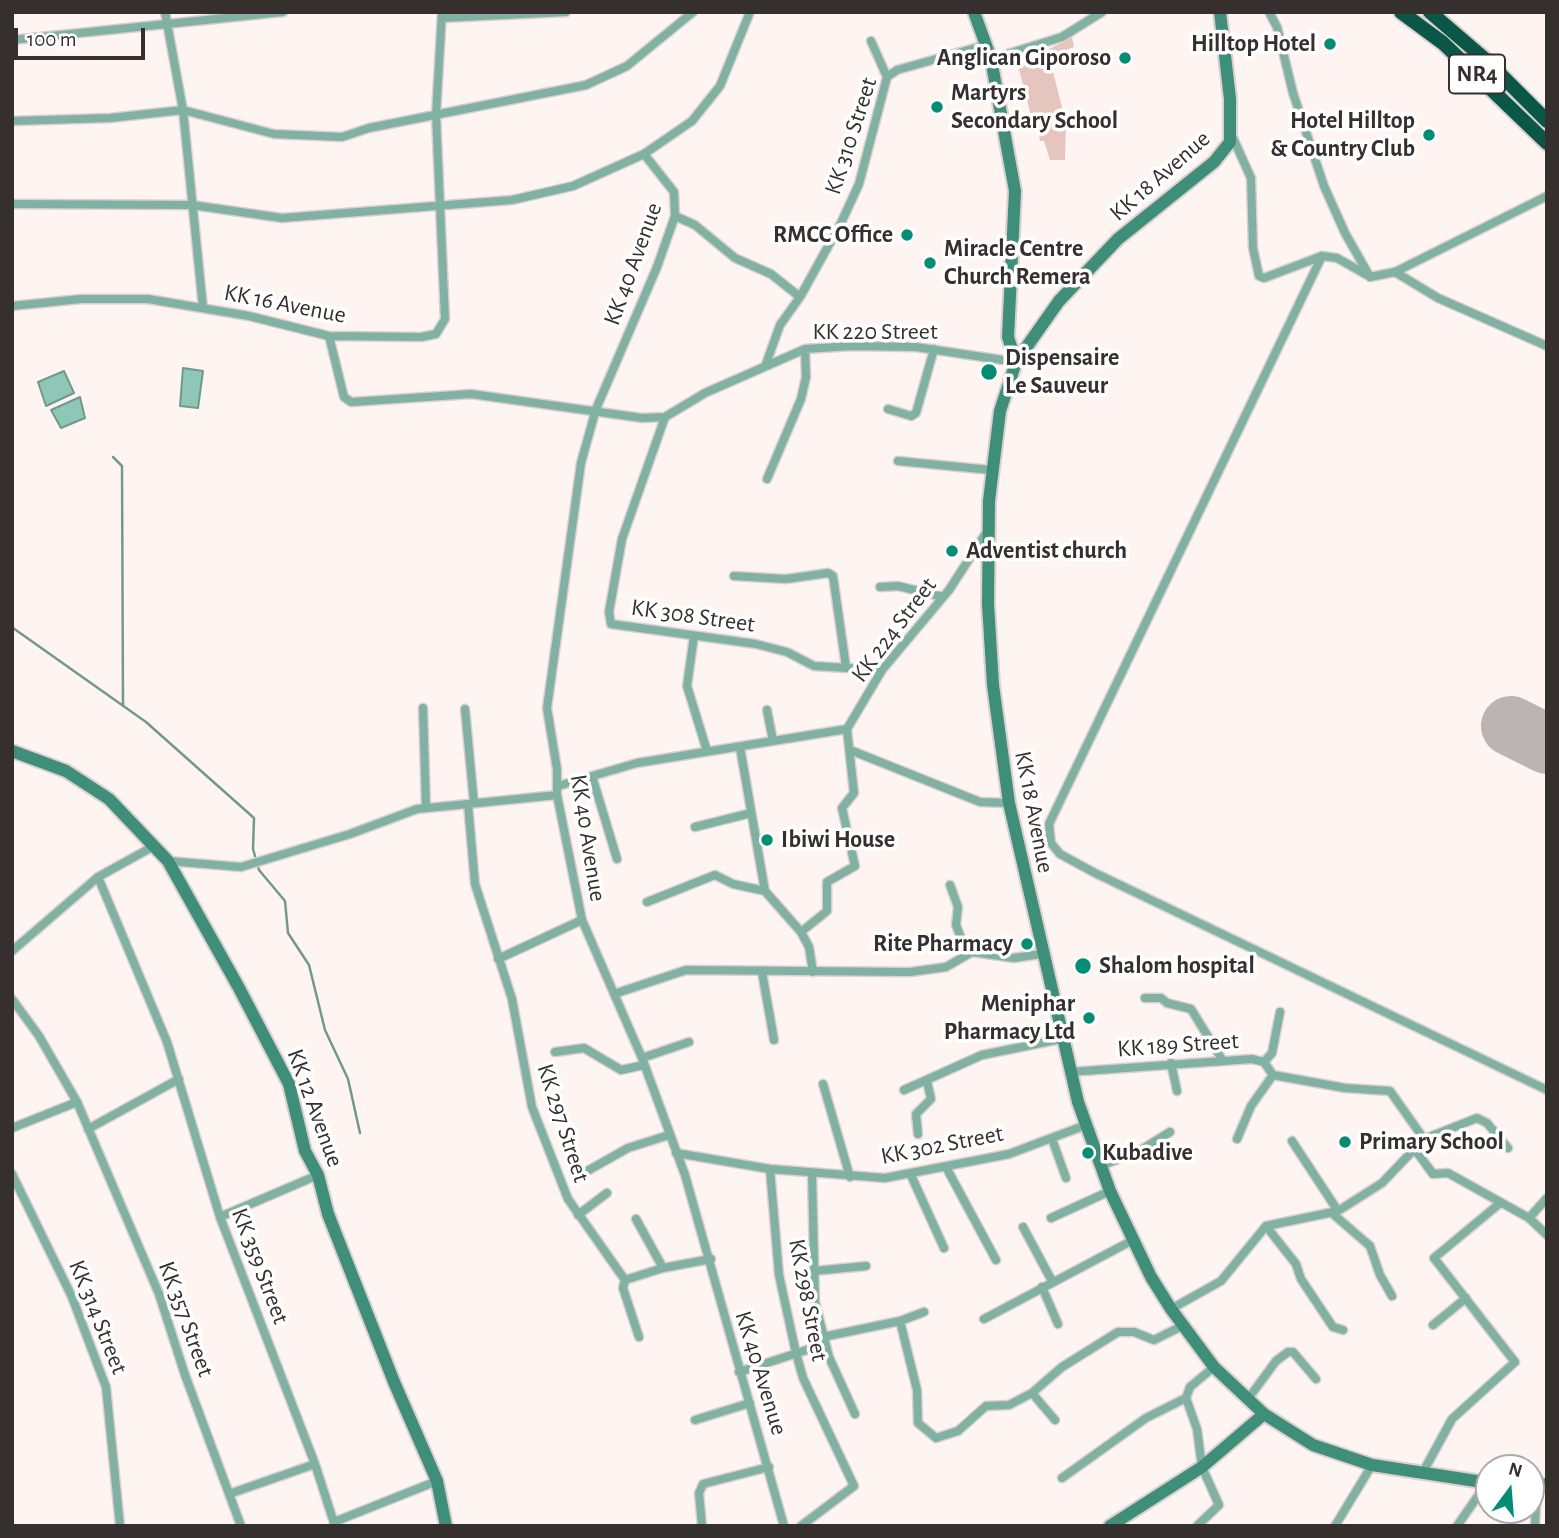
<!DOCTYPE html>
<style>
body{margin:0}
#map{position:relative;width:1559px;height:1538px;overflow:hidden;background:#fef4f2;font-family:"Alegreya Sans",sans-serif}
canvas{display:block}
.frame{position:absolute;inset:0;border:14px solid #352f2e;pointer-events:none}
.north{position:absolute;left:1475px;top:1454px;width:70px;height:70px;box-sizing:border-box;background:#fff;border:2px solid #aeacab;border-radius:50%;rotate:16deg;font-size:19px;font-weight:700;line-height:28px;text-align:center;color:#352f2e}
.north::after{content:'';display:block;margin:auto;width:24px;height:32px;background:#058d74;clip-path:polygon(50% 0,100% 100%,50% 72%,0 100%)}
.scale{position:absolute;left:14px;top:28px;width:131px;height:32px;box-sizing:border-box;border:4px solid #352f2e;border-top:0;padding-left:9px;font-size:21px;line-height:24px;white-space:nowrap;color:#352f2e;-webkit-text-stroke:5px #fff;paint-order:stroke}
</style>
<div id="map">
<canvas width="1559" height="1538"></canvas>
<div class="frame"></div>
<div class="north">N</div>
<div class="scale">100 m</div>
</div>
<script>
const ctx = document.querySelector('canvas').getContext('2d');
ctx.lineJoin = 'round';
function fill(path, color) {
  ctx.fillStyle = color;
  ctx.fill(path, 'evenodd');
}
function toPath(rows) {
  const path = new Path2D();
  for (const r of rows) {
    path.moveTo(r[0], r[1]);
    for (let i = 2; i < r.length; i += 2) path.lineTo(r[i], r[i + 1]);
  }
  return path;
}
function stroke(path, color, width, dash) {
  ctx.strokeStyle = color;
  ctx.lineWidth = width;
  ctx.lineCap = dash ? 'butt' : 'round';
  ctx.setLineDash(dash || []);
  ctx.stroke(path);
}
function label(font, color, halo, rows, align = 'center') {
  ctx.font = font + ' "Alegreya Sans",sans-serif';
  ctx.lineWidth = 7;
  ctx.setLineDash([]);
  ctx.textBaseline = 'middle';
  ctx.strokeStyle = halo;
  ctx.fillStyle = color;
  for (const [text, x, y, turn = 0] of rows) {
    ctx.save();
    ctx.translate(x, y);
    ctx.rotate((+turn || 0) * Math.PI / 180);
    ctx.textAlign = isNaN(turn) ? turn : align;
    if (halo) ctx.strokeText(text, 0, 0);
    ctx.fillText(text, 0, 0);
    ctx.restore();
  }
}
const green = toPath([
 [1072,37,1074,47,1049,56,1066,123,1065,160,1050,160,1044,141,1040,141,1037,123,1033,123,1016,58,1045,51]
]);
const water = toPath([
 [183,368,203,371,198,408,180,406,183,368],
 [64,371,74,393,46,406,38,382,64,371],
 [80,397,85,418,61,428,51,410,80,397]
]);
const stream = toPath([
 [113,457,122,466,123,705],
 [13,628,146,722,254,818,253,849,259,870,285,901,288,933,309,965,325,1030,348,1079,360,1133]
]);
const runway = toPath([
 [1511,726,1547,744]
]);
const street = toPath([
 [165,12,183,110,203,308],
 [1269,12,1277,27,1293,93,1324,186,1345,233,1370,277],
 [442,18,566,12],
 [12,40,283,12],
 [871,41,887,77],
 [991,59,1062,37,1102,12],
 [12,121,110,118,183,110,274,134,342,137,369,128,586,85,627,66,693,12],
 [1233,138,1251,178,1253,248,1259,276,1264,278,1322,256,1337,258,1367,275],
 [644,154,674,192,675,216,657,267,596,409,581,463,547,708,557,769,557,795,582,920,642,1058,685,1175,784,1526],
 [12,204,192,205,282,218,512,200,573,186,644,154,692,121,720,86,750,12],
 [675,216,695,225,735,258,771,274,800,297],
 [1322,256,1049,824,1051,843,1060,854,1095,873,1547,1090],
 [1395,272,1438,298,1547,346],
 [1370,277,1395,272,1547,196],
 [12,306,81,299,148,299,249,316,329,336,421,337,436,334,445,319,436,115,442,12],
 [329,336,344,397,351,402,471,394,642,418,665,417,622,539,609,612,611,624,756,644,787,652,814,666,882,670],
 [766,364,780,325,800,297,841,223,859,184,887,77,897,70,986,45],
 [888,409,911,416,916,413,934,349],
 [665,417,705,393,805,349,852,346,916,347,1016,362],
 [898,461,991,470],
 [767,479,801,399,806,377,805,349],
 [734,576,786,579,828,573,833,576,846,667],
 [880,587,898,586,943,597],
 [694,636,687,686,707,751],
 [423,708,426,807],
 [465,709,474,803],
 [767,710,773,741],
 [740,747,765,891,801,932,809,947,813,972],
 [850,750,980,802,1009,803],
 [592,776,617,859],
 [558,786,637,763,847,729],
 [557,795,468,804,475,884,512,999,532,1107,568,1199,625,1280,663,1268,711,1259],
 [695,827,751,813],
 [168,861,241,867,350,834,417,809,468,804],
 [98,877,167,1042,220,1217,315,1464,335,1526],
 [950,885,958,907,956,925,967,954],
 [647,902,715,875,733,884,765,891],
 [801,932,827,911,827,882,855,866,842,808,854,793,847,729,882,670,949,590,988,530],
 [12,951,98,877,154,846],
 [498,959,582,920],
 [762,972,774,1040],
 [614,994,686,970,910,972,946,967,972,952,1014,958,1041,954],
 [1145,998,1161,998,1167,1003,1191,1009,1223,1061],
 [12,999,39,1036,77,1102,159,1294,185,1375,241,1526],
 [555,1052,584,1048,621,1070,644,1065],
 [642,1058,689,1042],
 [1264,1062,1272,1053,1280,1012],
 [1171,1063,1177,1091],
 [1070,1072,1252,1059,1264,1062,1273,1075,1345,1088,1390,1091,1424,1139],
 [823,1084,850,1177],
 [904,1090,982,1055,1061,1039],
 [12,1128,77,1102],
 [88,1129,179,1079],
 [918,1134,916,1114,931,1099,927,1081],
 [1052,1139,1066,1178],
 [1237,1139,1251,1106,1273,1075],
 [1292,1141,1338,1211],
 [1416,1151,1433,1174,1448,1173,1529,1218,1547,1235],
 [676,1153,770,1169,885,1178,1009,1154,1086,1125],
 [1101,1166,1141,1150,1170,1132],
 [946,1167,996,1260],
 [770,1169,779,1275,796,1353,803,1378,854,1486,801,1526],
 [589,1170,628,1148,669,1135],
 [812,1173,815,1302,829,1357,855,1414],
 [910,1173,944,1248],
 [12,1174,72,1297,106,1387,120,1526],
 [1333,1214,1370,1246,1380,1275,1392,1296],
 [578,1215,607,1193],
 [220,1217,318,1175],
 [1051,1218,1110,1191],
 [1529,1218,1547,1198],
 [636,1219,663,1268],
 [1266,1226,1296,1264,1301,1279,1333,1327,1343,1330],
 [1023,1227,1052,1281],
 [814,1271,866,1266],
 [625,1280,623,1288,639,1337],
 [1042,1287,1058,1324],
 [1171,1309,1221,1281,1266,1226,1338,1211,1382,1183,1424,1139,1477,1118,1487,1123,1508,1148],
 [984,1319,1133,1240],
 [900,1321,924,1312],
 [1433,1325,1466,1298],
 [823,1337,900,1321,917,1390,918,1423,936,1438,958,1431,986,1406,1009,1405,1032,1393,1062,1367,1118,1332,1134,1332,1154,1340,1184,1325],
 [739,1372,825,1344],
 [1032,1393,1055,1420],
 [1248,1399,1276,1361,1288,1352,1293,1352,1316,1379],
 [695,1420,750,1403],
 [1422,1474,1452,1419,1515,1362,1434,1258,1499,1204],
 [1062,1478,1146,1418,1186,1398],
 [229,1494,315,1464],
 [334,1522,437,1481],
 [702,1526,699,1493,703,1484,769,1467],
 [1197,1526,1219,1505,1202,1467,1197,1429,1186,1398,1190,1387,1214,1367],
 [1335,1526,1372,1465],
 [1457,1526,1487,1483],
 [1535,1526,1537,1483]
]);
const secondary = toPath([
 [974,12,991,59,1015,191,1008,337,1016,362],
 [1220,12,1230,99,1230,142,1214,162,1118,239,1059,301,1016,362,1000,411,989,501,988,604,993,685,1009,803,1078,1102,1110,1191,1151,1277,1171,1309,1214,1367,1264,1414,1313,1445,1372,1465,1489,1483],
 [12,751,66,771,109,799,168,861,239,988,289,1084,305,1151,318,1175,328,1214,394,1382,437,1481,446,1526],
 [1531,1484,1547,1485],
 [1110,1526,1202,1467,1264,1414]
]);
const highway = toPath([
 [1401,12,1443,43,1547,143],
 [1430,12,1487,61,1547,121]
]);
const markers = [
 [1330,44,7,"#058d74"],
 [1125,58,7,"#058d74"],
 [937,107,7,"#058d74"],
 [1429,135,7,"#058d74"],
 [907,235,7,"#058d74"],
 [930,263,7,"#058d74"],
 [989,372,9,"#058d74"],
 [952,551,7,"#058d74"],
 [767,840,7,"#058d74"],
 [1027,944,7,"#058d74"],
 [1083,966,9,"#058d74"],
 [1089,1018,7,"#058d74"],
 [1345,1142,7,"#058d74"],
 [1088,1153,7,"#058d74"]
];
const shields = [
 [1477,74,56]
];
const shieldNames = [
 ["NR4",1477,74]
];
const poiNames = [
 ["Hilltop Hotel",1316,44,"right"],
 ["Anglican Giporoso",1111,58,"right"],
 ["Martyrs",951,93],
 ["Secondary School",951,121],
 ["Hotel Hilltop",1415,121,"right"],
 ["& Country Club",1415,149,"right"],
 ["RMCC Office",893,235,"right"],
 ["Miracle Centre",944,249],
 ["Church Remera",944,277],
 ["Dispensaire",1005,358],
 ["Le Sauveur",1005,386],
 ["Adventist church",966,551],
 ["Ibiwi House",781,840],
 ["Rite Pharmacy",1013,944,"right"],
 ["Shalom hospital",1099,966],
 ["Meniphar",1075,1004,"right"],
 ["Pharmacy Ltd",1075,1032,"right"],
 ["Primary School",1359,1142],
 ["Kubadive",1102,1153]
];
const streetNames = [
 ["KK 310 Street",851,136,-72],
 ["KK 18 Avenue",1160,176,-41],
 ["KK 40 Avenue",633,264,-70],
 ["KK 16 Avenue",285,304,11],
 ["KK 220 Street",875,332],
 ["KK 308 Street",693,616,8],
 ["KK 224 Street",894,630,-53],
 ["KK 18 Avenue",1034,812,79],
 ["KK 40 Avenue",588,838,81],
 ["KK 189 Street",1178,1045,-4],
 ["KK 12 Avenue",315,1108,70],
 ["KK 297 Street",563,1123,72],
 ["KK 302 Street",942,1145,-11],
 ["KK 359 Street",260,1266,69],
 ["KK 298 Street",808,1300,79],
 ["KK 314 Street",98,1317,68],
 ["KK 357 Street",186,1319,70],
 ["KK 40 Avenue",761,1373,73]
];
fill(green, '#e7c5bf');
fill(water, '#8ec7b6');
stroke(water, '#73998d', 2);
stroke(stream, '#73998d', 2.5);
stroke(runway, '#bcb4b2', 60);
stroke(street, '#dad1cf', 11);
stroke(secondary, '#dad1cf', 16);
stroke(highway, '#dad1cf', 18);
stroke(street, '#80b1a2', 8);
stroke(secondary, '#3f8e7a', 12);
stroke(highway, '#0a5747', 14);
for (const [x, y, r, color] of markers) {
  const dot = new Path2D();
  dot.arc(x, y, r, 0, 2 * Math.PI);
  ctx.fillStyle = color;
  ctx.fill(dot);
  stroke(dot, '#fff', 2.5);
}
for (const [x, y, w] of shields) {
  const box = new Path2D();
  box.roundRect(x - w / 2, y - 19.5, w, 39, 5);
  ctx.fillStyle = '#fff';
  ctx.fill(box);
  stroke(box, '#352f2e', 2);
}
label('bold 23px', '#352f2e', null, shieldNames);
label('bold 24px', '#352f2e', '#fff', poiNames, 'left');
label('24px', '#352f2e', '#fff', streetNames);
</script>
